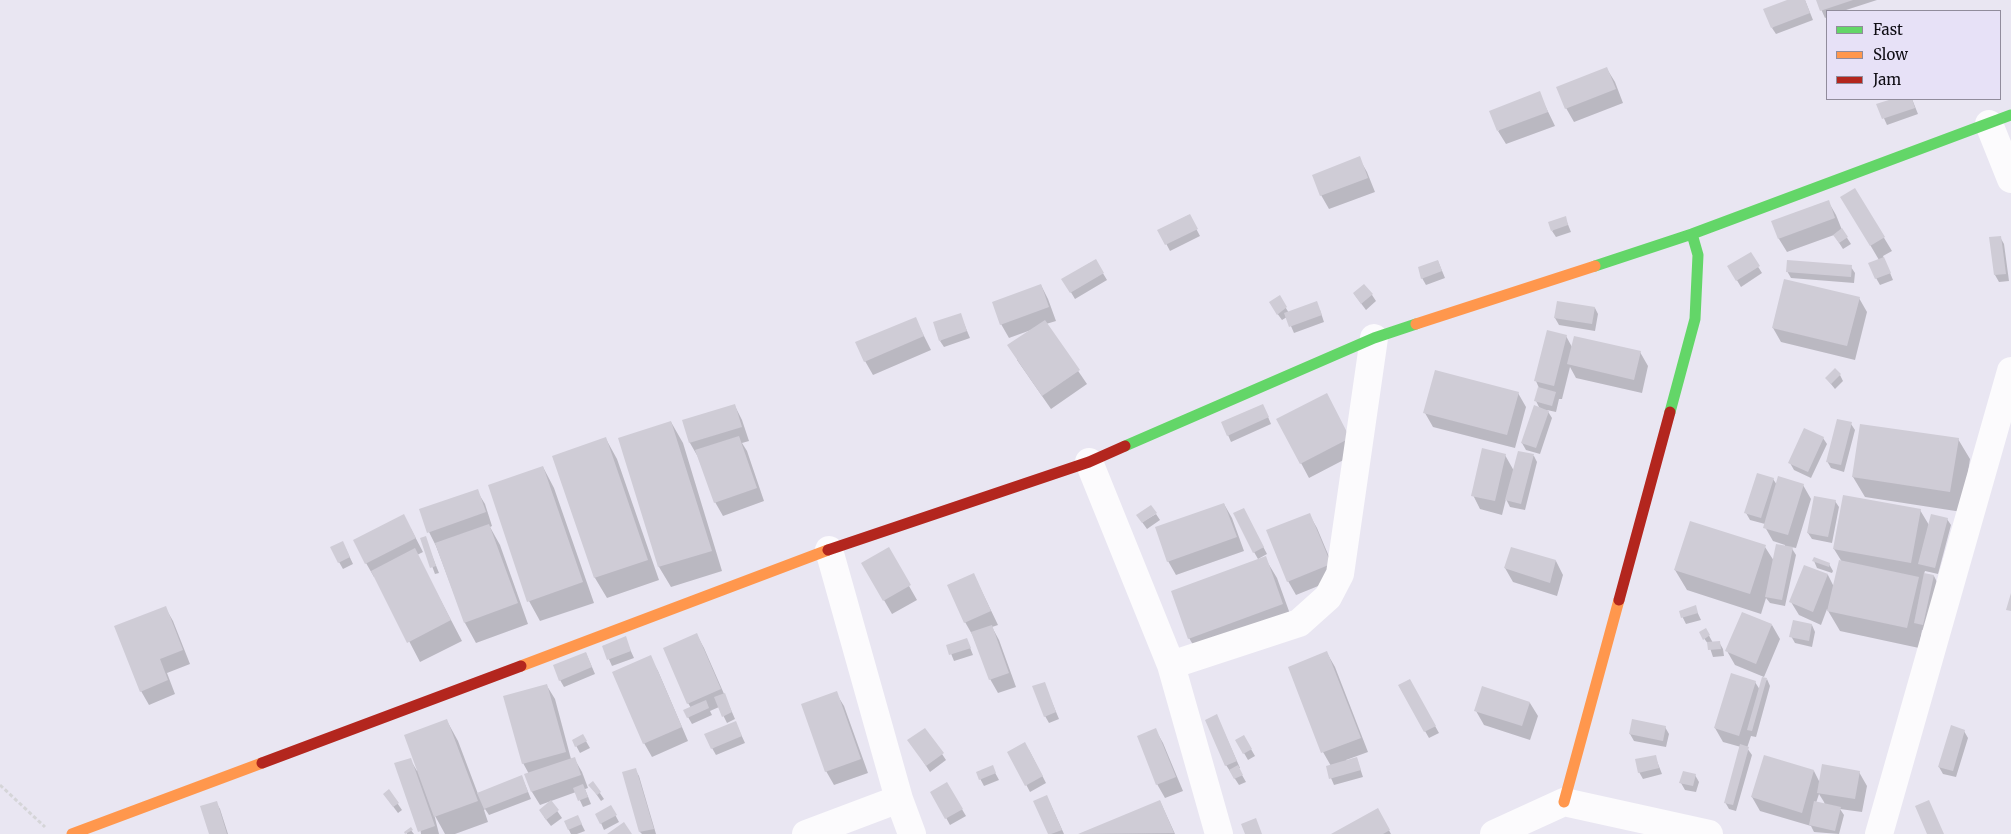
<!DOCTYPE html>
<style>
body{margin:0}
#map{position:relative;width:2011px;height:834px;overflow:hidden;background:#e9e6f2;font-family:Merriweather,serif}
canvas{display:block}
.legend{position:absolute;left:1826px;top:10px;width:175px;height:90px;box-sizing:border-box;background:#e7e1f7;border:1px solid #918c9c;margin:0;padding:6px 9px;list-style:none;font-size:15px;color:#0f0d14}
.legend li{display:flex;align-items:center;gap:10px;height:25px}
.legend b{width:25px;border:1px solid #918c9c}
</style>
<div id="map">
<canvas width="2011" height="834"></canvas>
<ul class="legend">
<li><b style="height:6px;background:#63d668"></b>Fast</li>
<li><b style="height:6px;background:#ff974d"></b>Slow</li>
<li><b style="height:6px;background:#b3261e"></b>Jam</li>
</ul>
</div>
<script>
const ctx = document.querySelector('canvas').getContext('2d');
ctx.lineJoin = 'round';
function fill(path, color) {
  ctx.fillStyle = color;
  ctx.fill(path, 'evenodd');
}
function toPath(rows) {
  const path = new Path2D();
  for (const r of rows) {
    path.moveTo(r[0], r[1]);
    for (let i = 2; i < r.length; i += 2) path.lineTo(r[i], r[i + 1]);
  }
  return path;
}
function stroke(path, color, width, dash) {
  ctx.strokeStyle = color;
  ctx.lineWidth = width;
  ctx.lineCap = dash ? 'butt' : 'round';
  ctx.setLineDash(dash || []);
  ctx.stroke(path);
}
const shadow = toPath([
 [1791,0,1805,0,1813,20,1776,34,1772,28],
 [1817,0,1877,0,1843,11,1827,11,1827,17,1825,18],
 [1607,69,1615,82,1623,103,1574,122,1566,108],
 [1539,93,1555,126,1506,144,1498,131],
 [1896,99,1912,99,1918,114,1887,125,1878,105],
 [1359,158,1367,172,1375,192,1329,209,1321,195],
 [1855,190,1892,251,1883,256,1893,280,1880,285,1876,278,1879,260,1842,197],
 [1828,201,1836,215,1842,230,1851,244,1843,249,1834,235,1787,252,1779,239,1773,221],
 [1189,215,1200,236,1170,251,1159,230],
 [1565,217,1571,232,1556,237,1552,231],
 [2000,237,2004,244,2009,281,1999,282,1995,275,1990,238],
 [1750,254,1762,273,1741,287,1729,267],
 [1095,260,1107,280,1075,299,1063,279],
 [1438,261,1445,278,1426,285,1422,278],
 [1851,267,1855,273,1854,283,1791,278,1787,271],
 [1041,285,1048,299,1056,321,1046,324,1087,384,1051,409,1017,360,1031,330,1009,338,1001,324],
 [1354,294,1372,295,1376,301,1366,310],
 [1279,297,1289,313,1320,310,1324,322,1294,333,1287,317,1282,320,1274,309],
 [1859,298,1867,312,1855,360,1781,342,1773,328],
 [1595,308,1598,314,1595,331,1559,325,1555,318],
 [960,314,970,338,944,347,940,341],
 [915,318,931,350,873,375,865,361],
 [1566,336,1572,347,1640,352,1648,366,1642,393,1576,378,1570,367,1562,399,1559,399,1556,412,1547,410,1552,418,1540,454,1526,450,1522,443,1540,409,1536,401,1539,388,1536,381],
 [1840,375,1843,381,1835,389,1826,378],
 [1518,393,1526,407,1515,448,1433,427,1425,413],
 [1326,395,1357,453,1309,478,1278,420],
 [735,406,742,420,749,441,742,443,747,451,764,501,723,516,715,502,698,457,690,443,684,421],
 [1266,412,1271,424,1231,442,1228,435],
 [671,422,683,443,722,571,671,587,659,567,620,439],
 [1851,424,1855,430,1844,472,1831,468,1827,461],
 [1823,438,1827,444,1811,478,1794,470,1790,463],
 [606,439,617,459,659,580,607,598,595,578,553,457],
 [1958,439,1970,459,1962,512,1865,497,1853,477],
 [1519,452,1534,456,1537,462,1525,510,1510,507,1506,499,1502,515,1480,509,1473,495,1505,455,1514,471],
 [543,467,554,488,594,603,540,621,529,601],
 [1773,479,1777,485,1803,485,1811,499,1796,548,1791,547,1796,555,1785,606,1770,603,1766,598,1761,614,1687,590,1675,570,1765,547,1774,561,1785,547,1785,545,1773,541,1765,527,1765,524,1750,520,1746,513],
 [477,491,485,504,492,526,490,527,500,545,528,624,476,643,465,623,436,546,429,532],
 [1835,501,1839,507,1832,543,1812,539,1808,533],
 [1224,504,1232,518,1244,551,1176,575,1168,561],
 [1920,510,1929,525,1947,519,1951,525,1938,574,1925,571,1924,574,1934,576,1937,582,1926,631,1922,630,1919,648,1840,631,1827,609,1821,625,1799,615,1791,602,1805,566,1828,575,1834,587,1842,562,1834,549],
 [1156,514,1160,520,1147,529,1142,522],
 [1309,514,1317,528,1338,578,1296,595,1288,581],
 [1247,516,1267,554,1258,559,1254,552],
 [411,529,423,552,417,555,462,641,420,662,375,576,374,577,366,563],
 [425,538,439,573,435,574,422,539],
 [346,549,353,564,343,569,339,562],
 [888,549,917,600,892,614,863,564],
 [1265,558,1277,578,1294,625,1201,658,1189,638],
 [1556,561,1563,575,1557,596,1513,582,1505,568],
 [1814,561,1829,564,1833,571,1832,573,1817,568],
 [974,575,998,625,992,627,999,640,1016,687,998,693,990,679,973,636,965,622],
 [165,607,173,621,190,664,167,673,175,694,149,705,141,691],
 [1695,607,1701,620,1686,624,1680,612],
 [1772,625,1780,639,1764,677,1735,665,1727,651],
 [1812,625,1815,632,1812,647,1795,643,1791,636],
 [1706,630,1713,643,1719,642,1723,649,1724,656,1713,657,1709,645,1700,633],
 [697,635,704,648,735,719,727,723,719,707,710,711,712,715,692,724,688,717,691,708,688,703],
 [625,638,634,658,612,666,603,646],
 [967,640,973,655,954,661,948,646],
 [586,653,595,674,564,687,560,680],
 [1327,653,1335,667,1368,752,1346,760,1346,762,1357,759,1363,777,1334,785,1331,778,1331,766,1323,752],
 [650,657,658,671,688,741,652,757,644,743],
 [1767,679,1770,686,1756,737,1751,736,1747,748,1752,755,1736,811,1729,809,1725,802,1741,747,1723,742,1715,728,1755,682,1760,690],
 [1409,680,1439,733,1429,738,1399,686],
 [1044,683,1059,719,1049,723,1045,716],
 [547,686,555,699,571,759,574,758,582,772,588,788,585,789,591,804,583,807,576,792,540,805,532,792,529,774,523,763],
 [836,693,844,706,868,773,834,785,826,771],
 [1530,703,1538,716,1530,740,1484,725,1476,711],
 [1217,716,1240,768,1238,768,1246,782,1239,785,1226,765],
 [447,721,458,741,478,794,522,777,531,799,489,815,485,809,484,810,488,822,455,834,445,834,434,814,439,834,421,834,410,759,417,771],
 [1665,727,1669,734,1666,747,1634,741,1630,734],
 [1155,729,1163,743,1183,791,1165,798,1157,784],
 [739,730,745,743,716,755,712,748],
 [1964,731,1968,738,1956,777,1943,774,1939,767],
 [583,736,590,748,580,753,573,740],
 [1244,737,1255,756,1248,760,1237,741],
 [913,746,942,754,946,760,930,772],
 [1029,750,1046,783,1030,792,1009,752],
 [1655,756,1662,774,1643,779,1639,772],
 [992,767,999,780,984,786,977,773],
 [635,769,639,776,656,834,642,834,640,832,623,773],
 [1814,771,1820,783,1859,772,1867,786,1862,812,1840,809,1844,815,1839,834,1814,832,1811,826,1760,811,1752,797],
 [1819,794,1824,802,1825,805,1816,803],
 [1695,775,1699,782,1696,792,1685,790,1681,783],
 [593,783,604,799,601,801,590,785],
 [947,784,966,816,950,825,932,792],
 [389,791,402,810,398,813,389,801],
 [1160,801,1175,834,1081,834],
 [216,802,220,809,228,834,210,834],
 [551,802,562,818,551,826,544,817],
 [1050,803,1064,834,1049,834],
 [611,807,619,822,604,830,601,823],
 [1378,810,1391,834,1333,834],
 [565,822,581,823,585,831,577,834,571,834],
 [410,829,414,834,407,834,406,832]
]);
const building = toPath([
 [1787,0,1805,0,1810,13,1771,28,1763,9],
 [1816,0,1853,0,1820,11],
 [1607,67,1616,89,1565,109,1556,87],
 [1540,91,1548,112,1497,131,1489,111],
 [1892,99,1912,99,1915,108,1882,119,1876,104],
 [1360,156,1368,178,1320,196,1312,175],
 [1855,188,1885,237,1870,246,1840,197],
 [1829,200,1835,218,1778,239,1771,221],
 [1190,214,1198,229,1165,245,1157,230],
 [1566,216,1568,225,1551,231,1548,222],
 [1842,228,1848,237,1839,243,1833,235],
 [2001,236,2006,274,1994,275,1989,237],
 [1751,252,1760,266,1736,281,1727,266],
 [1884,257,1891,273,1875,279,1868,263],
 [1096,259,1104,273,1070,293,1061,279],
 [1438,260,1442,271,1421,279,1418,267],
 [1787,260,1852,265,1851,277,1786,272],
 [1784,279,1860,297,1847,346,1772,328],
 [1041,284,1049,307,1000,325,992,302],
 [1364,284,1373,294,1361,304,1353,293],
 [1280,295,1287,307,1277,315,1269,302],
 [1317,301,1322,315,1289,327,1284,313],
 [1557,301,1595,307,1592,324,1554,318],
 [961,313,967,331,939,341,933,322],
 [916,317,924,336,864,362,855,342],
 [1045,320,1080,370,1042,396,1007,345],
 [1547,330,1567,335,1554,386,1534,381],
 [1574,336,1641,351,1634,380,1567,364],
 [1835,368,1841,374,1831,384,1825,378],
 [1435,370,1519,392,1507,435,1423,413],
 [1538,387,1556,392,1552,406,1534,401],
 [1327,393,1350,438,1300,464,1276,419],
 [735,404,742,427,689,443,682,420],
 [1263,404,1269,417,1227,436,1221,422],
 [1534,405,1549,411,1536,448,1521,443],
 [1837,419,1852,422,1841,465,1826,462],
 [671,421,712,551,658,567,618,438],
 [1860,424,1959,438,1950,492,1852,477],
 [1804,428,1824,437,1808,472,1788,463],
 [739,436,757,488,714,503,695,450],
 [606,437,648,560,594,578,552,456],
 [1482,448,1506,454,1495,501,1471,496],
 [1518,451,1534,454,1521,504,1505,500],
 [543,466,583,582,527,602,488,485],
 [1757,473,1774,478,1761,518,1744,513],
 [1778,476,1804,484,1788,535,1763,528],
 [478,489,486,512,427,533,419,509],
 [1843,495,1921,509,1911,563,1833,549],
 [1814,496,1836,500,1828,537,1807,533],
 [1224,503,1237,537,1167,562,1155,527],
 [1151,505,1157,513,1142,523,1136,515],
 [1244,508,1264,547,1253,553,1233,513],
 [1310,513,1331,564,1287,582,1266,530],
 [404,514,416,538,365,564,353,540],
 [1931,514,1948,518,1935,568,1918,564],
 [1690,521,1766,545,1750,594,1674,570],
 [489,524,518,603,464,623,435,543],
 [426,536,436,566,430,568,420,538],
 [343,541,350,557,338,563,330,547],
 [1776,544,1793,547,1782,600,1765,597],
 [889,547,911,585,883,601,861,563],
 [1511,547,1556,560,1550,583,1504,568],
 [415,548,451,620,407,643,371,571],
 [1266,556,1283,604,1188,639,1171,591],
 [1814,557,1830,563,1829,567,1812,561],
 [1839,560,1919,577,1907,628,1827,611],
 [1804,565,1828,574,1813,612,1789,602],
 [974,573,991,611,964,623,947,585],
 [1924,573,1934,575,1923,625,1914,623],
 [2011,593,2011,611,2006,610],
 [1696,605,1698,613,1681,618,1679,611],
 [166,606,183,650,160,659,168,680,140,692,114,626],
 [1742,612,1772,624,1756,664,1725,651],
 [1793,620,1812,624,1809,641,1789,637],
 [992,625,1009,673,989,680,971,632],
 [1706,628,1710,635,1703,640,1699,632],
 [697,633,721,689,687,704,663,648],
 [626,636,631,651,607,660,602,646],
 [967,638,971,648,949,655,946,645],
 [1720,641,1721,649,1708,650,1707,642],
 [1327,651,1361,738,1321,753,1288,667],
 [586,652,592,667,559,681,553,665],
 [651,655,682,727,643,744,612,672],
 [1731,673,1756,681,1739,736,1714,728],
 [1762,677,1767,678,1752,731,1747,730],
 [1410,679,1436,726,1424,732,1398,685],
 [1045,682,1056,712,1044,717,1032,686],
 [547,684,566,752,522,764,503,696],
 [1482,686,1530,702,1522,726,1474,711],
 [837,691,861,759,825,772,801,704],
 [725,693,732,712,722,717,714,697],
 [706,700,709,708,687,718,683,710],
 [1217,714,1237,761,1225,766,1205,720],
 [447,719,478,801,434,817,404,735],
 [1632,719,1666,726,1663,741,1629,734],
 [736,721,742,736,711,749,704,734],
 [1951,725,1965,730,1953,771,1938,767],
 [925,728,944,753,926,766,907,740],
 [1156,728,1176,777,1156,785,1137,736],
 [583,734,587,741,575,747,572,740],
 [1244,735,1252,749,1243,754,1235,740],
 [1025,742,1043,776,1025,786,1007,752],
 [1740,744,1749,747,1733,805,1724,803],
 [1656,755,1659,768,1638,773,1635,759],
 [1764,755,1814,770,1802,813,1751,797],
 [575,757,581,775,531,792,524,774],
 [1357,757,1361,770,1329,779,1326,766],
 [411,758,435,826,418,832,394,763],
 [1822,764,1860,771,1855,799,1817,793],
 [993,765,996,773,979,780,976,772],
 [1238,765,1243,775,1234,779,1229,770],
 [636,768,654,829,639,832,622,772],
 [1683,771,1696,774,1693,786,1679,783],
 [522,775,528,792,484,809,477,793],
 [593,781,601,792,597,795,588,785],
 [947,782,963,809,945,819,930,792],
 [583,784,588,797,578,801,573,788],
 [389,789,399,803,393,807,383,794],
 [1047,795,1062,830,1051,834,1048,834,1033,801],
 [551,800,559,810,546,820,539,810],
 [1160,800,1174,833,1078,834],
 [1929,800,1944,834,1927,834,1915,806],
 [217,801,227,834,209,834,200,806],
 [1814,801,1841,807,1835,831,1809,825],
 [611,805,617,815,600,824,595,814],
 [1378,808,1390,830,1383,834,1331,834],
 [578,815,582,824,568,830,564,821],
 [1256,818,1262,834,1245,834,1241,824],
 [624,822,632,834,607,834],
 [411,827,413,830,405,834,404,832]
]);
const path = toPath([
 [0,785,45,827]
]);
const street = toPath([
 [1989,124,2011,179],
 [1089,462,1171,665,1219,834],
 [829,550,899,799,912,834],
 [1171,665,1299,623,1328,597,1340,574,1374,338],
 [806,834,899,799],
 [1494,834,1564,802,1709,834],
 [1879,834,2011,371]
]);
const fast = toPath([
 [1595,266,1692,234,2011,115],
 [1670,412,1695,319,1698,255,1692,234],
 [1125,446,1374,338,1416,324]
]);
const slow = toPath([
 [1416,324,1595,266],
 [521,666,828,550],
 [1564,802,1619,600],
 [72,834,262,763]
]);
const jam = toPath([
 [828,550,1089,462,1125,446],
 [1619,600,1670,412],
 [262,763,521,666]
]);
fill(shadow, '#0003');
fill(building, '#cfccd6');
stroke(path, '#d5d5d8', 3, [4, 2.5]);
stroke(street, '#fcfbfd', 28);
stroke(fast, '#63d668', 11);
stroke(slow, '#ff974d', 11);
stroke(jam, '#b3261e', 11);
</script>
